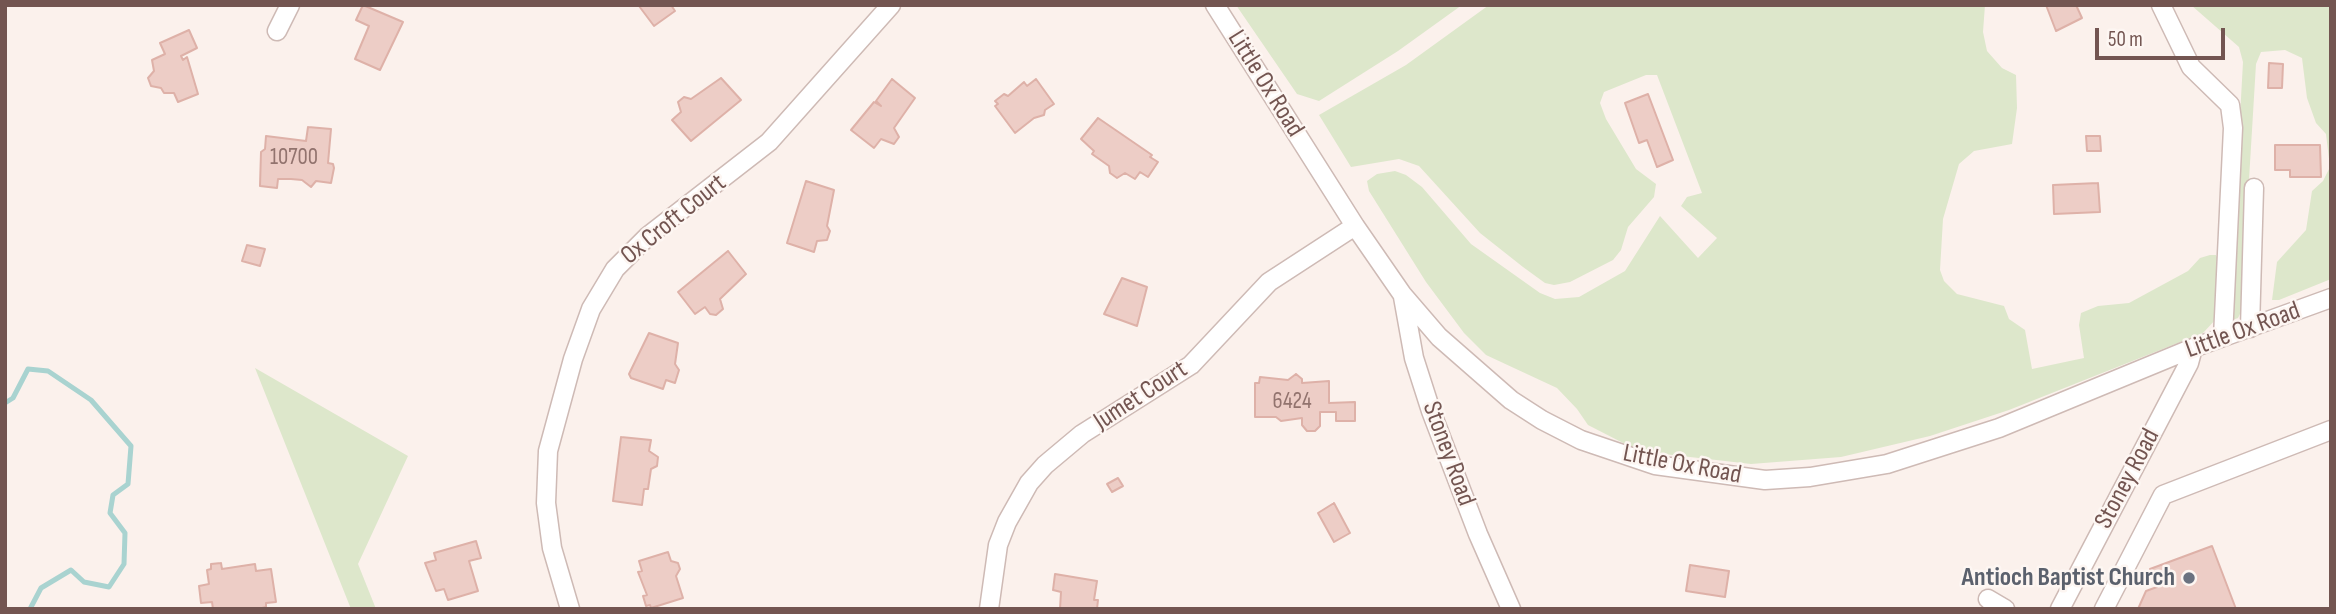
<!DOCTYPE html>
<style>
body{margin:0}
#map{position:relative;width:2336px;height:614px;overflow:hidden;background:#fbf1ec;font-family:"Sofia Sans Condensed",sans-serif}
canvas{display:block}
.frame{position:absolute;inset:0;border:7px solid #735551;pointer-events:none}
.scale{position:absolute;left:2095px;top:28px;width:130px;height:32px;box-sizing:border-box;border:4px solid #735551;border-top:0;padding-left:9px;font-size:21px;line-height:24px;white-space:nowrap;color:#735551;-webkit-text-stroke:5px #fdf6f2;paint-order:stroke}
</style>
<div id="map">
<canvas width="2336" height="614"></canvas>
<div class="frame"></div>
<div class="scale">50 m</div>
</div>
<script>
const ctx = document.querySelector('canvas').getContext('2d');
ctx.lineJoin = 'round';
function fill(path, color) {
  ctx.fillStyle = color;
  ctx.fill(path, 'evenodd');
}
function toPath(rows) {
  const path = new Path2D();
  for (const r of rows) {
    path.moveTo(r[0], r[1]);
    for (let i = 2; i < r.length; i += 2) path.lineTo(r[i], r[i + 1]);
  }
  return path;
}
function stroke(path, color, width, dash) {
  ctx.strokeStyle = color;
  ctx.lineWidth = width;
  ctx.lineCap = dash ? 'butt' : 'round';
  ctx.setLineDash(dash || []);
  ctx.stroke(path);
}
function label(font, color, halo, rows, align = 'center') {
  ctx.font = font + ' "Sofia Sans Condensed",sans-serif';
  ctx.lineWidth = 5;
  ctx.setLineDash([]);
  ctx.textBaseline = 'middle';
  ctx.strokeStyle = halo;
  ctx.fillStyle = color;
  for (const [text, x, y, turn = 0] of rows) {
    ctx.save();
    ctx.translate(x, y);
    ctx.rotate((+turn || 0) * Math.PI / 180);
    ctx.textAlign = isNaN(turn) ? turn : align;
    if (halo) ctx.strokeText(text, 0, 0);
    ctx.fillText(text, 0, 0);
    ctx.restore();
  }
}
const green = toPath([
 [1236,5,1462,5,1398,51,1319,101,1297,94],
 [1489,5,1985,5,1983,32,1987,51,2002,68,2016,75,2017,108,2012,144,1974,151,1959,164,1943,219,1940,270,1944,281,1957,294,2004,306,2009,319,2025,330,2032,369,2084,358,2079,325,2081,313,2098,306,2129,303,2188,271,2200,258,2210,255,2216,255,2219,261,2217,318,2203,333,2009,410,1930,436,1841,457,1751,464,1664,454,1627,445,1588,425,1577,409,1557,388,1486,355,1464,333,1426,282,1369,191,1367,181,1377,174,1395,171,1406,175,1422,187,1471,244,1540,293,1555,299,1579,297,1625,271,1660,216,1698,258,1717,238,1681,206,1687,197,1702,193,1657,75,1646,75,1604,92,1600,103,1606,119,1636,169,1656,184,1654,197,1628,227,1621,250,1613,260,1570,282,1554,285,1545,283,1523,267,1480,233,1419,166,1399,159,1351,167,1319,115,1406,65],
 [2191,5,2331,5,2331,279,2279,300,2272,300,2277,262,2306,230,2312,191,2323,181,2330,167,2326,134,2316,123,2307,98,2302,58,2285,50,2261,52,2256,64,2241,312,2238,318,2232,320,2229,316,2243,62,2239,47],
 [255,368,408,456,358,564,376,609,351,609]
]);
const stream = toPath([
 [5,403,13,398,28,369,48,371,91,400,131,446,128,484,113,495,110,513,125,533,124,564,109,587,84,582,71,570,41,588,30,609]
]);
const building = toPath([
 [363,5,403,22,380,70,355,59,369,26,356,20,363,5],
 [671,5,675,11,654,26,639,6,671,5],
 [2046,5,2076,5,2082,18,2056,31,2046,5],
 [189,30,197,48,181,56,183,60,187,57,198,94,178,102,174,93,164,93,161,88,151,86,148,78,154,71,152,60,165,54,160,43,189,30],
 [2269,63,2283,64,2282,88,2268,88,2269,63],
 [721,78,741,100,691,141,672,120,681,112,678,102,684,97,691,99,721,78],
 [892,79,915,98,894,128,899,137,894,144,881,139,874,148,851,130,874,102,881,106,876,101,892,79],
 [1036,79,1054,104,1045,110,1044,115,1034,118,1015,133,995,106,998,104,995,101,1004,94,1008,96,1024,82,1027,86,1036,79],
 [1648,94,1673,160,1657,167,1647,140,1639,143,1625,103,1648,94],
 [1098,118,1152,155,1150,157,1158,162,1148,177,1140,172,1135,179,1125,173,1117,178,1110,173,1109,166,1092,154,1094,151,1081,139,1098,118],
 [308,127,331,129,328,163,333,164,334,168,331,183,316,181,311,187,302,180,291,179,278,179,277,188,260,186,261,152,265,149,266,136,306,141,308,127],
 [2086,136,2100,136,2101,151,2087,151,2086,136],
 [2275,145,2320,145,2321,177,2290,177,2290,170,2275,170,2275,145],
 [806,181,834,190,827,226,830,231,827,240,817,241,814,252,787,243,806,181],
 [2098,183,2100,212,2054,214,2053,185,2098,183],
 [247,245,265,249,260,266,242,261,247,245],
 [728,251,746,274,720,299,723,309,716,315,710,314,705,307,695,314,678,292,728,251],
 [1122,278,1147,287,1137,326,1104,314,1122,278],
 [649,333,678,343,675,364,679,370,675,383,666,380,663,389,631,378,629,374,649,333],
 [1296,374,1302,379,1302,383,1329,381,1329,403,1355,402,1355,421,1336,421,1336,412,1320,412,1320,426,1315,431,1307,431,1302,425,1302,418,1281,421,1276,417,1255,417,1255,383,1259,383,1260,377,1288,380,1296,374],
 [621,437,651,440,649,451,658,457,657,466,651,469,648,489,644,489,642,505,613,501,621,437],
 [1118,478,1123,486,1112,492,1107,484,1118,478],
 [1334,503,1350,533,1334,542,1318,513,1334,503],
 [476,541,481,558,469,561,478,591,448,600,444,589,436,591,425,563,436,560,434,553,476,541],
 [2212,546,2236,609,2138,609,2146,591,2157,587,2150,569,2212,546],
 [668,552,671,561,678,563,680,569,676,576,683,598,651,608,650,605,646,606,643,596,647,595,638,572,642,571,639,561,668,552],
 [221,563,222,569,255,564,256,571,271,569,276,602,266,603,266,607,258,609,213,609,212,602,201,603,199,586,209,584,207,570,211,569,211,564,221,563],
 [1690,565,1729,571,1725,597,1686,591,1690,565],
 [1055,574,1097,581,1094,600,1098,600,1097,609,1060,609,1061,592,1053,590,1055,574]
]);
const minor = toPath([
 [1215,5,1355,226,1402,294,1439,337,1511,400,1542,420,1581,440,1655,465,1765,480,1810,477,1887,464,1999,428,2193,348,2331,298],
 [2161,5,2191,67,2230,105,2233,128,2223,337],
 [277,31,290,5],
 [1403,297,1414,358,1431,411,1478,534,1511,609],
 [2250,328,2254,188],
 [1988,599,2005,609],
 [570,609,552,548,546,503,548,451,573,359,591,309,615,269,648,236,769,142,891,5],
 [989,609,998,545,1007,522,1029,483,1045,465,1082,434,1191,365,1269,282,1355,226],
 [2060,609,2189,363,2193,348],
 [2104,609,2163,495,2331,430]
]);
const markers = [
 [2189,578,7,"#6b7280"]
];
const numberNames = [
 ["10700",294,158],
 ["6424",1292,402]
];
const streetNames = [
 ["Little Ox Road",1265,84,58],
 ["Ox Croft Court",674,220,-39],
 ["Little Ox Road",2243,331,-20],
 ["Jumet Court",1141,396,-33],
 ["Stoney Road",1448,454,70],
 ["Little Ox Road",1682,465,11],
 ["Stoney Road",2128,479,-62]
];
const worshipNames = [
 ["Antioch Baptist Church",2175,578]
];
fill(green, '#dde7cb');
stroke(stream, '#a9d3d0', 5);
fill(building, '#edcdc6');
stroke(building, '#deb1a8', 2);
stroke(minor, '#cebab5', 21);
stroke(minor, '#fff', 18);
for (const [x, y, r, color] of markers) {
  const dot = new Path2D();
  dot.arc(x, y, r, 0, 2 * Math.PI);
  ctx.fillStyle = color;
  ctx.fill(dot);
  stroke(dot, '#fdf6f2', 2.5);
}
label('23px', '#92736e', null, numberNames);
label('26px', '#735551', '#fdf6f2', streetNames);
label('bold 26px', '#5b616d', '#fdf6f2', worshipNames, 'right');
</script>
